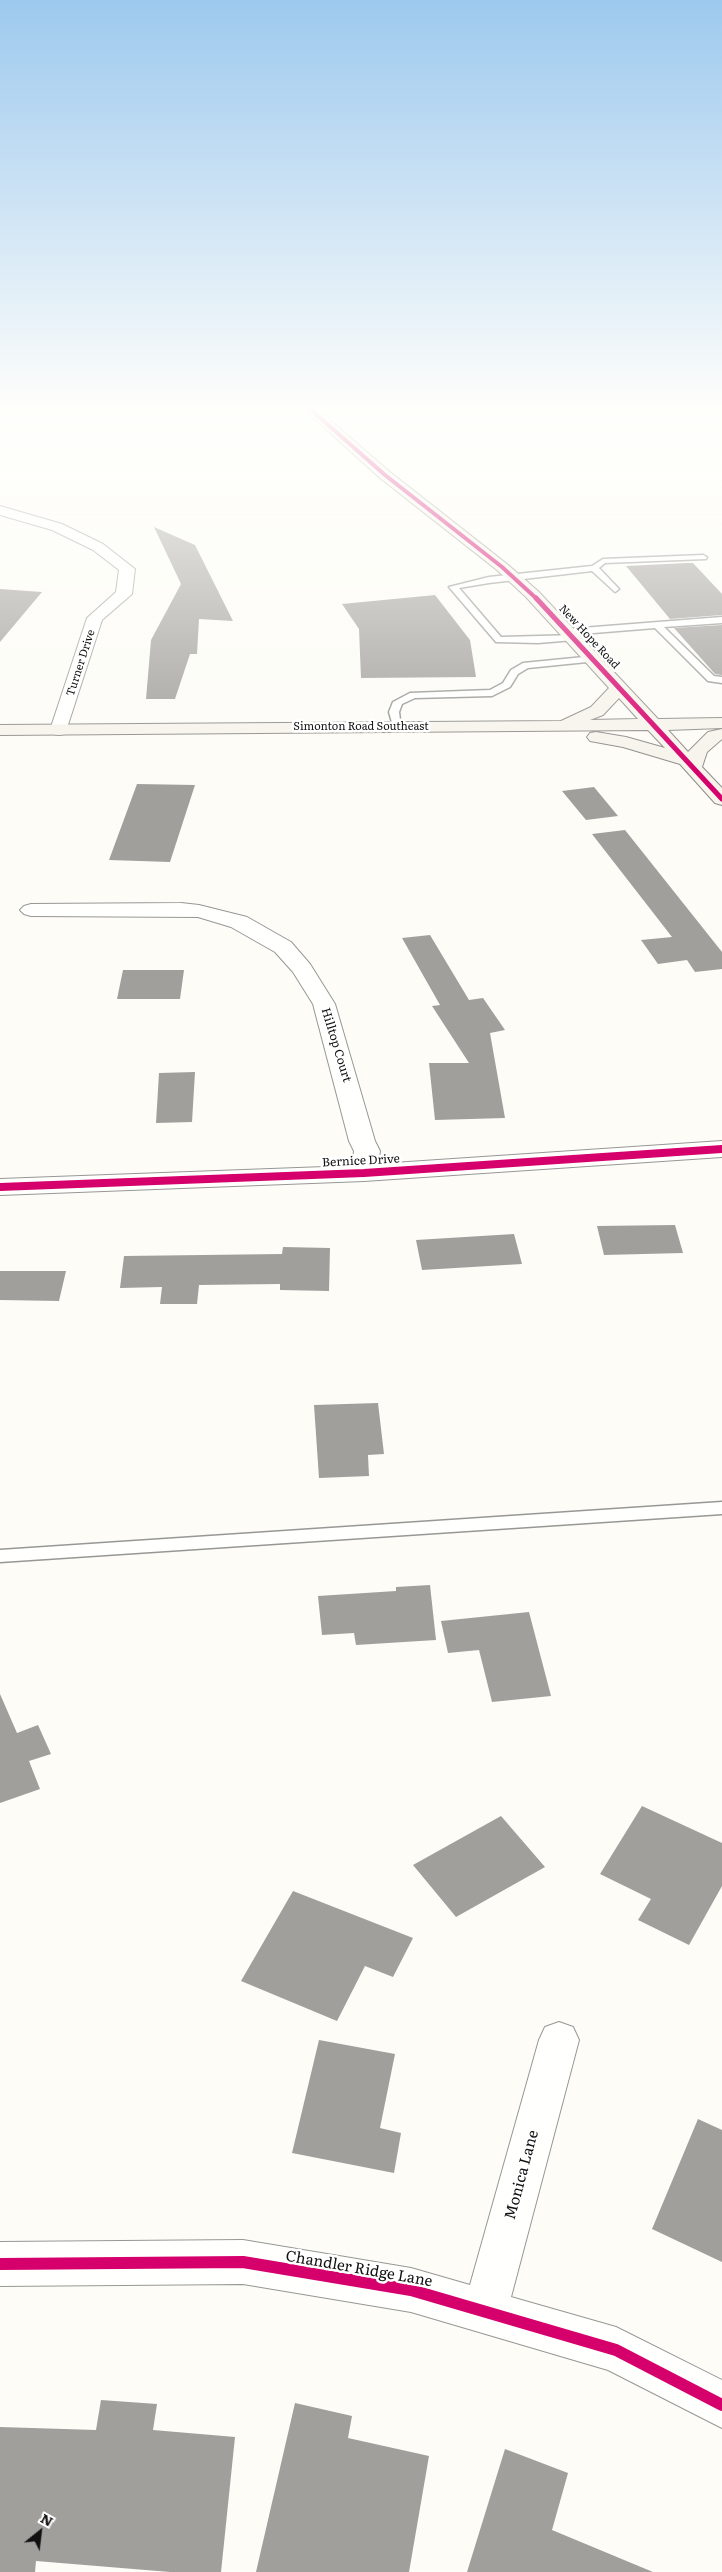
<!DOCTYPE html>
<style>
body{margin:0}
#map{position:relative;width:722px;height:2572px;overflow:hidden;background:#fdfcf7;font-family:Literata,serif}
canvas{display:block}
.north{position:absolute;left:15px;top:2507px;width:50px;height:50px;-webkit-text-stroke:4px #fff;paint-order:stroke;rotate:29deg;font-size:14px;font-weight:700;line-height:20px;text-align:center;color:#111}
.north::after{content:'';display:block;margin:auto;width:18px;height:22px;background:#111;clip-path:polygon(50% 0,100% 100%,50% 72%,0 100%)}
</style>
<div id="map">
<canvas width="722" height="2572"></canvas>
<div class="north">N</div>
</div>
<script>
const ctx = document.querySelector('canvas').getContext('2d');
ctx.lineJoin = 'round';
function fill(path, color) {
  ctx.fillStyle = color;
  ctx.fill(path, 'evenodd');
}
function toPath(rows) {
  const path = new Path2D();
  for (const r of rows) {
    path.moveTo(r[0], r[1]);
    for (let i = 2; i < r.length; i += 2) path.lineTo(r[i], r[i + 1]);
  }
  return path;
}
function stroke(path, color, width, dash) {
  ctx.strokeStyle = color;
  ctx.lineWidth = width;
  ctx.lineCap = dash ? 'butt' : 'round';
  ctx.setLineDash(dash || []);
  ctx.stroke(path);
}
function label(font, color, halo, rows, align = 'center') {
  ctx.font = font + ' Literata,serif';
  ctx.lineWidth = 5;
  ctx.setLineDash([]);
  ctx.textBaseline = 'middle';
  ctx.strokeStyle = halo;
  ctx.fillStyle = color;
  for (const [text, x, y, turn = 0] of rows) {
    ctx.save();
    ctx.translate(x, y);
    ctx.rotate((+turn || 0) * Math.PI / 180);
    ctx.textAlign = isNaN(turn) ? turn : align;
    if (halo) ctx.strokeText(text, 0, 0);
    ctx.fillText(text, 0, 0);
    ctx.restore();
  }
}
const building = toPath([
 [154,527,195,545,233,621,199,619,197,654,190,654,175,699,146,699,151,640,181,584],
 [687,563,693,563,722,594,722,615,670,619,626,566],
 [0,589,42,592,0,642],
 [435,595,470,640,476,677,361,678,359,629,342,604],
 [722,625,722,675,715,674,674,628],
 [137,784,195,785,170,862,109,860],
 [594,787,618,816,586,820,562,791],
 [625,830,722,952,722,969,695,972,687,960,658,964,641,940,672,937,592,834],
 [430,935,469,1000,483,998,505,1030,490,1033,505,1118,435,1120,429,1063,469,1063,432,1006,440,1005,402,938],
 [123,970,184,970,180,999,117,999],
 [195,1072,192,1122,156,1123,159,1073],
 [675,1225,683,1253,604,1255,597,1226],
 [514,1234,522,1264,422,1270,416,1240],
 [283,1247,330,1248,329,1291,280,1290,280,1284,199,1285,197,1304,160,1304,162,1287,120,1288,124,1256,282,1254],
 [0,1271,66,1271,59,1301,0,1300],
 [378,1403,384,1454,368,1455,369,1476,319,1478,314,1405],
 [430,1585,436,1640,356,1645,354,1633,322,1635,318,1596,396,1591,396,1587],
 [529,1612,551,1696,492,1702,479,1650,448,1653,441,1621],
 [0,1694,17,1733,38,1725,51,1754,29,1761,40,1789,0,1803],
 [642,1806,722,1843,722,1886,689,1945,638,1920,651,1899,600,1874],
 [501,1816,545,1867,456,1917,413,1865],
 [293,1891,413,1938,393,1977,365,1966,337,2021,241,1981],
 [319,2040,395,2054,380,2128,401,2133,394,2173,292,2153],
 [698,2119,722,2130,722,2262,652,2229],
 [101,2400,157,2404,153,2430,235,2437,221,2572,170,2572,36,2561,35,2572,0,2572,0,2427,96,2430],
 [295,2403,352,2416,348,2438,429,2456,409,2572,256,2572],
 [505,2449,568,2473,552,2530,653,2572,467,2572]
]);
const lane = toPath([
 [703,555,707,557,706,559,605,563,599,568,619,589,615,592,592,571,489,583,459,588,501,637,577,635,577,639,574,640,538,643,496,642,449,587,489,577,592,566,603,559,703,555],
 [722,617,722,623,664,627,714,676,722,677,722,683,708,681,655,628,569,635,565,632,569,629,722,617],
 [594,656,597,657,597,661,528,668,518,674,510,687,492,696,415,698,402,704,399,712,401,728,393,726,389,712,393,702,410,693,490,690,503,683,511,670,523,663,594,656],
 [722,1502,722,1514,0,1562,0,1550,722,1502]
]);
const street = toPath([
 [0,506,62,524,103,544,135,569,132,594,102,620,65,734,59,735,53,734,50,730,87,618,116,592,119,570,93,550,52,530,0,515,0,506],
 [181,903,199,905,247,917,291,942,310,964,335,1004,375,1141,380,1151,378,1164,722,1141,722,1157,364,1181,0,1195,0,1179,352,1166,354,1151,349,1141,313,1004,293,972,275,952,231,927,198,917,31,916,24,914,20,910,24,906,31,904,181,903],
 [559,2022,573,2027,579,2040,511,2297,616,2327,722,2380,722,2428,608,2370,411,2312,243,2284,0,2286,0,2242,243,2240,411,2268,470,2285,539,2040,545,2027,559,2022]
]);
const secondary = toPath([
 [304,409,317,409,390,472,507,564,538,591,658,719,722,718,722,728,668,730,688,752,708,732,722,729,722,739,707,752,702,767,722,788,722,805,715,803,680,764,623,747,590,741,587,737,590,733,596,732,626,737,665,748,648,730,0,735,0,725,561,721,591,707,609,688,526,597,497,570,380,478,304,409],
 [619,698,638,719,590,720,603,715,619,698]
]);
const cyclewayFar3 = toPath([
 [310,409,385,475,502,567,537,599]
]);
const cyclewayFar2 = toPath([
 [536,598,722,799]
]);
const cyclewayFar1 = toPath([
 [0,1187,364,1173,722,1149]
]);
const cycleway = toPath([
 [0,2264,243,2262,411,2290,616,2350,722,2405]
]);
const farStreetnames = [
 ["New Hope Road",589,637,47],
 ["Turner Drive",81,663,-72],
 ["Simonton Road Southeast",361,727]
];
const streetNames = [
 ["Hilltop Court",336,1045,73],
 ["Bernice Drive",361,1161,-3]
];
const nearStreetnames = [
 ["Monica Lane",522,2175,-75],
 ["Chandler Ridge Lane",359,2269,10]
];
fill(building, '#a19f9c');
stroke(lane, '#979795', 3);
stroke(street, '#979795', 2);
stroke(secondary, '#8e8d8b', 2);
fill(lane, '#fffffe');
fill(street, '#fffffe');
fill(secondary, '#f6f4eb');
stroke(cyclewayFar3, '#d6006c', 4);
stroke(cyclewayFar2, '#d6006c', 5);
stroke(cyclewayFar1, '#d6006c', 8);
stroke(cycleway, '#d6006c', 12);
const sky = ctx.createLinearGradient(0, 0, 0, 769);
sky.addColorStop(0, '#9dc9ee');
sky.addColorStop(0.53, '#fefefb');
sky.addColorStop(1, '#fefefb00');
ctx.fillStyle = sky;
ctx.fillRect(0, 0, 722, 769);
label('11px', '#111', '#fff', farStreetnames);
label('12px', '#111', '#fff', streetNames);
label('15px', '#111', '#fff', nearStreetnames);
</script>
